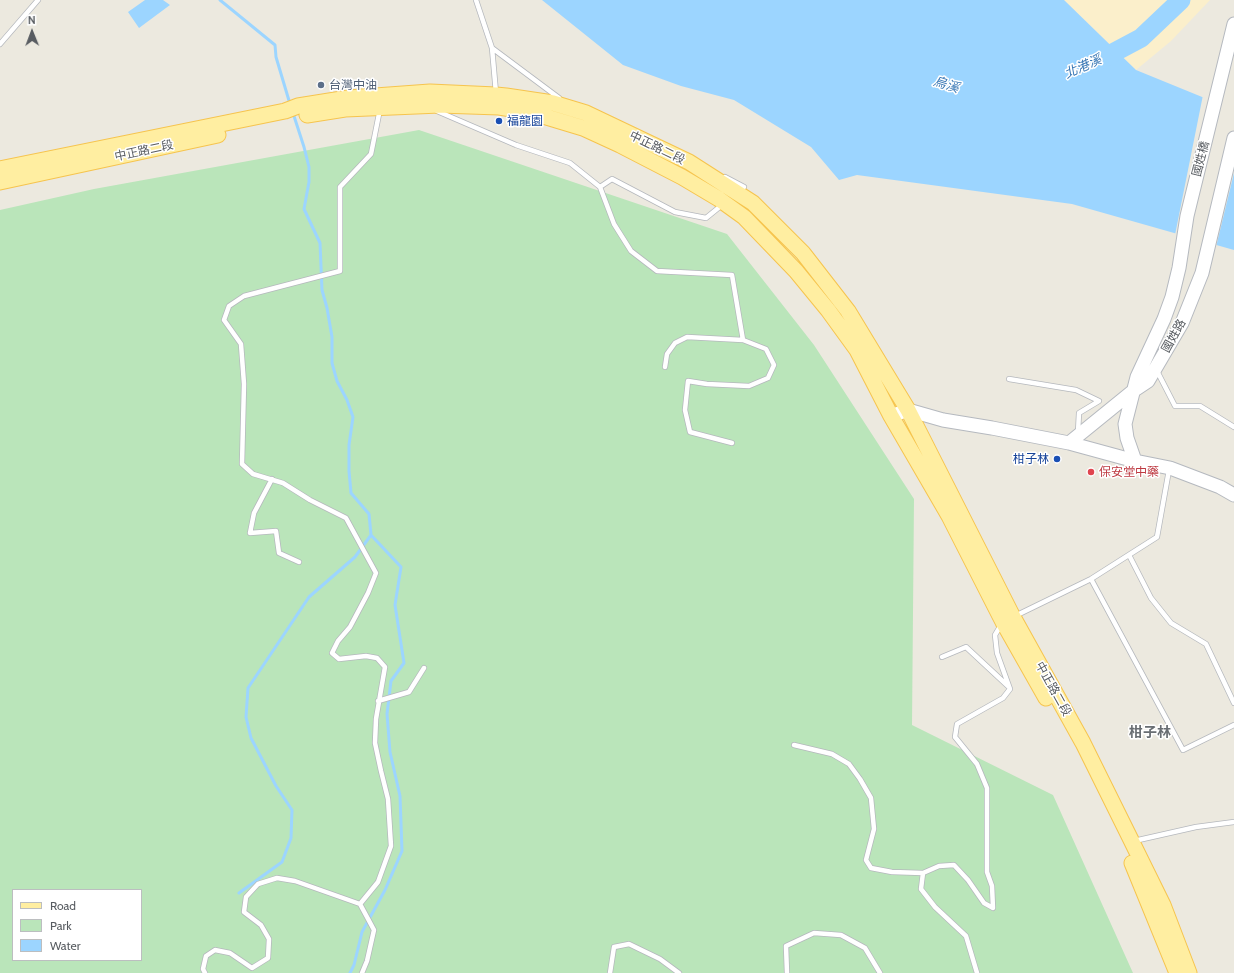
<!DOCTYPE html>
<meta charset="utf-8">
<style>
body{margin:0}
#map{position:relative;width:1234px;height:973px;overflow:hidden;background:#ece9df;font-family:Cabin,sans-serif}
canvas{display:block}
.legend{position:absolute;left:12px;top:889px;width:130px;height:72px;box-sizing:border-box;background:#fff;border:1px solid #bcbec0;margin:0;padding:5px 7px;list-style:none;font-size:12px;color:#585c61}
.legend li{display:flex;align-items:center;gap:8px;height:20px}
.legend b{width:20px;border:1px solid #bcbec0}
.north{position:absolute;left:12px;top:12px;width:40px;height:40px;-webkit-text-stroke:3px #fff;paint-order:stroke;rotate:359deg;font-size:11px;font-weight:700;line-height:16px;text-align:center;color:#585c61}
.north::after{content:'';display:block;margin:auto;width:14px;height:18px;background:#585c61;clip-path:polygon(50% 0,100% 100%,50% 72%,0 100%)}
</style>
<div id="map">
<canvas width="1234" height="973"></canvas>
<ul class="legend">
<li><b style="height:5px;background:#ffeea1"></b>Road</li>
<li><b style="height:11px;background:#bae5ba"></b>Park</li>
<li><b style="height:11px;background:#9cd5ff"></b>Water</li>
</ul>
<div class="north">N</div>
</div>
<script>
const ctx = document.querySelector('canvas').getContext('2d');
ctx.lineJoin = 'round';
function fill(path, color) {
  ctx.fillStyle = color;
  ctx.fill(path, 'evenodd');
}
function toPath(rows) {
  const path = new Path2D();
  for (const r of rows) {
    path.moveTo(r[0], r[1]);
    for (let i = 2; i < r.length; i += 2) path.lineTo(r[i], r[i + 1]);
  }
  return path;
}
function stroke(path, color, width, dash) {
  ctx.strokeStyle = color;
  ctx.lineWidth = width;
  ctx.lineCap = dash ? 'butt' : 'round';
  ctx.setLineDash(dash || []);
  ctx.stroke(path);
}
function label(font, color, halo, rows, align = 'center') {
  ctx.font = font + ' Cabin,"Noto Sans TC",sans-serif';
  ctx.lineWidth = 3;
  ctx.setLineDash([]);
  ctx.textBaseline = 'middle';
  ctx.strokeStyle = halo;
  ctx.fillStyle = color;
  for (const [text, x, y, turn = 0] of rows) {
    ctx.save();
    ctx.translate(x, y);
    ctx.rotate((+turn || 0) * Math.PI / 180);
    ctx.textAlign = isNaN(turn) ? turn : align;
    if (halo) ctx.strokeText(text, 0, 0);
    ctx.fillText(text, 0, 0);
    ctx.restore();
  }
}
const green = toPath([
 [419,130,727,234,814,345,914,499,912,725,1053,795,1133,973,0,973,0,210,94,189],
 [13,890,141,890,141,960,13,960]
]);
const sand = toPath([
 [1064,0,1210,0,1171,41,1136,70]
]);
const water = toPath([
 [145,0,163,0,170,5,139,28,128,12],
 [542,0,1064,0,1136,70,1234,110,1234,250,1072,204,857,175,839,180,811,147,734,100,681,86,623,65]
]);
const pier = toPath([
 [1203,95,1234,107,1234,173,1216,247,1175,235]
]);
const stream = toPath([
 [220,0,275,45,276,57,290,104],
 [293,113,304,147,309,167,309,182,304,209,320,243,322,290,327,308,332,337,332,363,337,381,347,400,353,417,349,445,349,471,351,493,369,514,371,535,401,567,395,605,404,663,391,681,387,714,390,752,400,796,402,851,385,890,362,932,354,965,350,973],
 [239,893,282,862,291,838,292,810,276,786,251,738,246,717,248,688,309,597,355,557,371,535]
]);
const river = toPath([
 [1094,63,1141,38,1181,0]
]);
const lane = toPath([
 [476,0,492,48,496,93],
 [0,44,38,0],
 [492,48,559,98],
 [437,111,516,145,570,163,600,187,614,224,631,251,657,271,732,275,743,340,766,349,774,365,768,378,749,386,707,384,688,381,685,410,690,432,732,443],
 [725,177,744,187,739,191],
 [600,187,612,179,675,212,706,218,722,205],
 [665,367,667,354,675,343,687,337,743,340],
 [1156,369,1175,406,1200,406,1234,427],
 [1009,379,1076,390,1099,401,1079,413,1078,432],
 [272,479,254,513,250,533,276,531,279,553,299,562],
 [1129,555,1151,598,1171,623,1206,644,1234,703],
 [1091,579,1183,750,1234,725],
 [1015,616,1091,579,1157,537,1169,470],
 [942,657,966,647,1009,687],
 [378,701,409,692,424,668],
 [794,745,832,754,849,764,860,779,871,798,874,829,866,860,871,868,892,872,923,873],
 [1134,841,1196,827,1234,822],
 [205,973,203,969,206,956,215,950,230,953,252,968,268,958,269,939,261,925,244,912,246,897,258,884,277,878,295,881,360,904],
 [362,973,367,961,374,930,360,904,378,882,391,846,388,799,381,771,375,743,376,719,385,667,377,658,366,656,339,659,332,653,338,641,350,627,368,593,376,573,346,518,310,500,283,483,253,474,242,464,244,384,241,344,224,320,229,306,244,296,340,271,340,187,371,154,380,109],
 [610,973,614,947,629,944,660,959,679,973],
 [787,973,786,946,814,933,841,935,865,948,880,973],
 [977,973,966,936,935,907,921,889,923,873,939,866,954,865,968,880,984,903,993,908,992,886,987,872,987,788,977,764,955,737,957,724,1003,698,1010,689,997,653,995,635,1001,625]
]);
const secondary = toPath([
 [891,416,908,410,943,420,992,428,1069,443,1135,461,1170,468,1220,487,1234,495],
 [1069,443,1133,391,1148,381,1182,323,1202,273,1234,138],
 [1135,461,1127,438,1125,424,1137,377,1164,319,1172,297,1179,268,1187,216,1234,24]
]);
const primary = toPath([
 [307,115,345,109,440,105,499,107,530,112,583,128,620,145,682,177,719,199,744,217,796,271,828,310,857,350,891,416,949,516,1003,622,1046,698],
 [0,169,285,111,298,106,348,98,430,92,496,95,506,96,553,103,586,113,689,162,753,203,803,253,848,311,908,410,1013,617,1083,743,1132,842,1163,905,1189,973],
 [0,182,218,135],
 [1132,863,1177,973]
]);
const markers = [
 [321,85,4,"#5c6f8a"],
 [499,121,4,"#1a4fb4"],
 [1057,459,4,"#1a4fb4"],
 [1091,472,4,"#e0444e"]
];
const serviceNames = [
 ["台灣中油",329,85]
];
const transitNames = [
 ["福龍園",507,121],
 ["柑子林",1049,459,"right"]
];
const streetNames = [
 ["中正路二段",657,148,26],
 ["中正路二段",144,151,-12],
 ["國姓橋",1201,159,-76],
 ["國姓路",1174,336,-61],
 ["中正路二段",1053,689,61]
];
const healthNames = [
 ["保安堂中藥",1099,472]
];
const waterNames = [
 ["北港溪",1083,67,-24],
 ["烏溪",946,85,17]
];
const quarterNames = [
 ["柑子林",1150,733]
];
fill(green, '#bae5ba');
fill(sand, '#fbefcb');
fill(water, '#9cd5ff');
fill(pier, '#ece9df');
stroke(stream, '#9cd5ff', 3);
stroke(river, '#9cd5ff', 19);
stroke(lane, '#b5b8bd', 6);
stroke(secondary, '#b5b9bf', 15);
stroke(primary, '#f6c44e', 17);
stroke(lane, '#fff', 4.5);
stroke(secondary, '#fff', 13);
stroke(primary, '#ffeea1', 15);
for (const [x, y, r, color] of markers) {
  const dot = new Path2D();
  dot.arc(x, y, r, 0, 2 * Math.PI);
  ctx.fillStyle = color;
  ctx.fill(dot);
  stroke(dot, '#fff', 1.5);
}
label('12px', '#4e5e75', '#fff', serviceNames, 'left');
label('12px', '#164399', '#fff', transitNames, 'left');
label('12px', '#585c61', '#fff', streetNames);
label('12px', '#be3a42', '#fff', healthNames, 'left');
label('italic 13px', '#3776b4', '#fff', waterNames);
label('bold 14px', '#696e73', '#fff', quarterNames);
</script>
